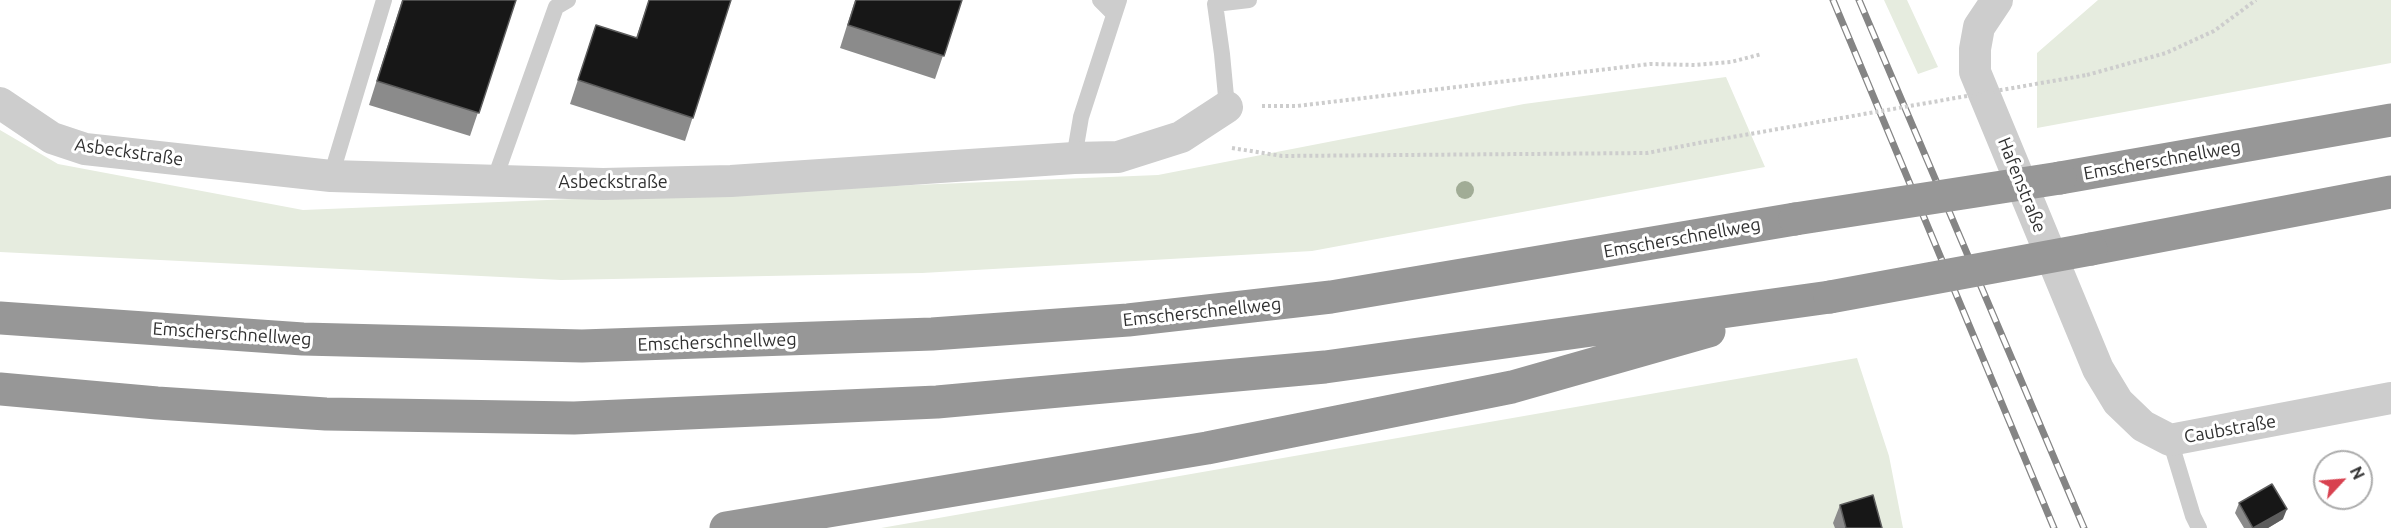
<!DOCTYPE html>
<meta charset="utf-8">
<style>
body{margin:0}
#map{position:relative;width:2391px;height:528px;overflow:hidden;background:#fff;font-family:Ubuntu,sans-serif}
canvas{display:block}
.north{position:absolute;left:2313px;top:450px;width:60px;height:60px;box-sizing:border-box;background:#fff;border:2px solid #acacac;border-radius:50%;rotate:64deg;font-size:16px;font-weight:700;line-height:24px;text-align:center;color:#303030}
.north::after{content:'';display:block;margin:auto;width:21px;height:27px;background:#d8414f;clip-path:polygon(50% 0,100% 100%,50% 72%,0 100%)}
</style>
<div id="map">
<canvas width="2391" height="528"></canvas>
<div class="north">N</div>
</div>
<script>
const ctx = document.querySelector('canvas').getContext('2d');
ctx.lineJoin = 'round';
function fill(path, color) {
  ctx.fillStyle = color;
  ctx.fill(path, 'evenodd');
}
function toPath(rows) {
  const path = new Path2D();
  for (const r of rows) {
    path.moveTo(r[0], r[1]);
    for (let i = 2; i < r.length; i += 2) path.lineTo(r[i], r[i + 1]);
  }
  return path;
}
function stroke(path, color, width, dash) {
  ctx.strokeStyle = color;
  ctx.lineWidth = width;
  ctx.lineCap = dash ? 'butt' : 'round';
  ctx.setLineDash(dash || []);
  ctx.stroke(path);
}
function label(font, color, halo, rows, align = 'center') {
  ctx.font = font + ' Ubuntu,sans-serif';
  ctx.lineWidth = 6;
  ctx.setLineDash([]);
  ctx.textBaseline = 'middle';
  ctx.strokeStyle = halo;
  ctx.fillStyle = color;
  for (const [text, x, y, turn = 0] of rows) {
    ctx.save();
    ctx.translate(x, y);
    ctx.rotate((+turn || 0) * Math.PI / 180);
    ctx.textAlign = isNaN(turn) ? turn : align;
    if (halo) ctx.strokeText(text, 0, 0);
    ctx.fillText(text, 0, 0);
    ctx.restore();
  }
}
const green = toPath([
 [1884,0,1907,0,1938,67,1918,74],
 [2098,0,2391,0,2391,63,2037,128,2037,53],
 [1726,77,1765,167,1312,251,922,273,561,280,0,252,0,130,58,164,303,210,1158,175,1524,104],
 [1857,358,1889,456,1903,528,881,528]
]);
const path = toPath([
 [2087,75,2166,53,2214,31,2256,0],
 [1262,106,1297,106,1650,64,1695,65,1731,62,1762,54],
 [1232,148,1282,156,1647,153,1704,142]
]);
const lane = toPath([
 [1100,0,1114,14],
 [1227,107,1222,54,1215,4,1249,0],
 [1074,158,1081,117,1119,0],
 [331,176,384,0],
 [494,181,556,7,568,0],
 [2170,440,2193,516,2199,528]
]);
const street = toPath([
 [1997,0,1979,27,1975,49,1975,72,2098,369,2118,402,2143,426,2170,440,2391,398],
 [0,103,52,138,85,149,331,176,603,184,731,181,1074,158,1118,157,1181,137,1227,107]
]);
const highway = toPath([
 [2060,178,2391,120],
 [2091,249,2391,192],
 [0,318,303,339,582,346,932,334,1128,320,1331,297,1795,219],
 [0,389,157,403,326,414,574,418,937,402,1325,367,1830,297],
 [726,528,1207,448,1512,387,1709,331]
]);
const rail = toPath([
 [1833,0,2054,528],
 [1859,0,2084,528]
]);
const pathBridge = toPath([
 [1704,142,2087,75]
]);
const highwayBridge = toPath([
 [1795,219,2060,178],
 [1830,297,2091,249]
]);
const trees = [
 [1465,190]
];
const wall = toPath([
 [402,0,516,0,470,136,369,105],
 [649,0,731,0,685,141,570,104,596,25,636,38],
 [855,0,962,0,935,79,840,48],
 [2239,503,2283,519,2268,528,2244,528,2235,513],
 [1840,505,1882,528,1835,528,1833,523]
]);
const shadedWall = toPath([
 [2287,509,2283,519,2268,528,2254,528]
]);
const building = toPath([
 [403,0,516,0,479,113,377,81,403,0],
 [649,0,731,0,693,118,578,80,596,25,637,38,649,0],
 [856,0,962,0,944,56,848,25,856,0],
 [2272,484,2287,509,2253,528,2239,503,2272,484],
 [1873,495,1882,528,1846,528,1840,505,1873,495]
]);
const streetNames = [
 ["Asbeckstraße",129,152,8],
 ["Emscherschnellweg",2162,160,-10],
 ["Asbeckstraße",613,182],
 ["Hafenstraße",2022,185,68],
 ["Emscherschnellweg",1682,238,-10],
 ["Emscherschnellweg",1202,312,-6],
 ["Emscherschnellweg",232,334,4],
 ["Emscherschnellweg",717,342,-2],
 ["Caubstraße",2230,429,-10]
];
fill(green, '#e6ecdf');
stroke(path, '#cdcdcd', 4, [3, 3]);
stroke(lane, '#cdcdcd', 16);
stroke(street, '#cdcdcd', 32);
stroke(highway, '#979797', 33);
stroke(rail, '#858585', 7);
stroke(rail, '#fff', 4.5, [14]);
stroke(pathBridge, '#cdcdcd', 4, [3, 3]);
stroke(highwayBridge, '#979797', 33);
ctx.fillStyle = '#a1ac96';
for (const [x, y] of trees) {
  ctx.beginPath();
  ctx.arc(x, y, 9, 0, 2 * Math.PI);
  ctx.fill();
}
fill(wall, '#8b8b8b');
fill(shadedWall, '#5d5d5d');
fill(building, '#171717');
stroke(building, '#5d5d5d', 1.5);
label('18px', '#303030', '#fff', streetNames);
</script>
